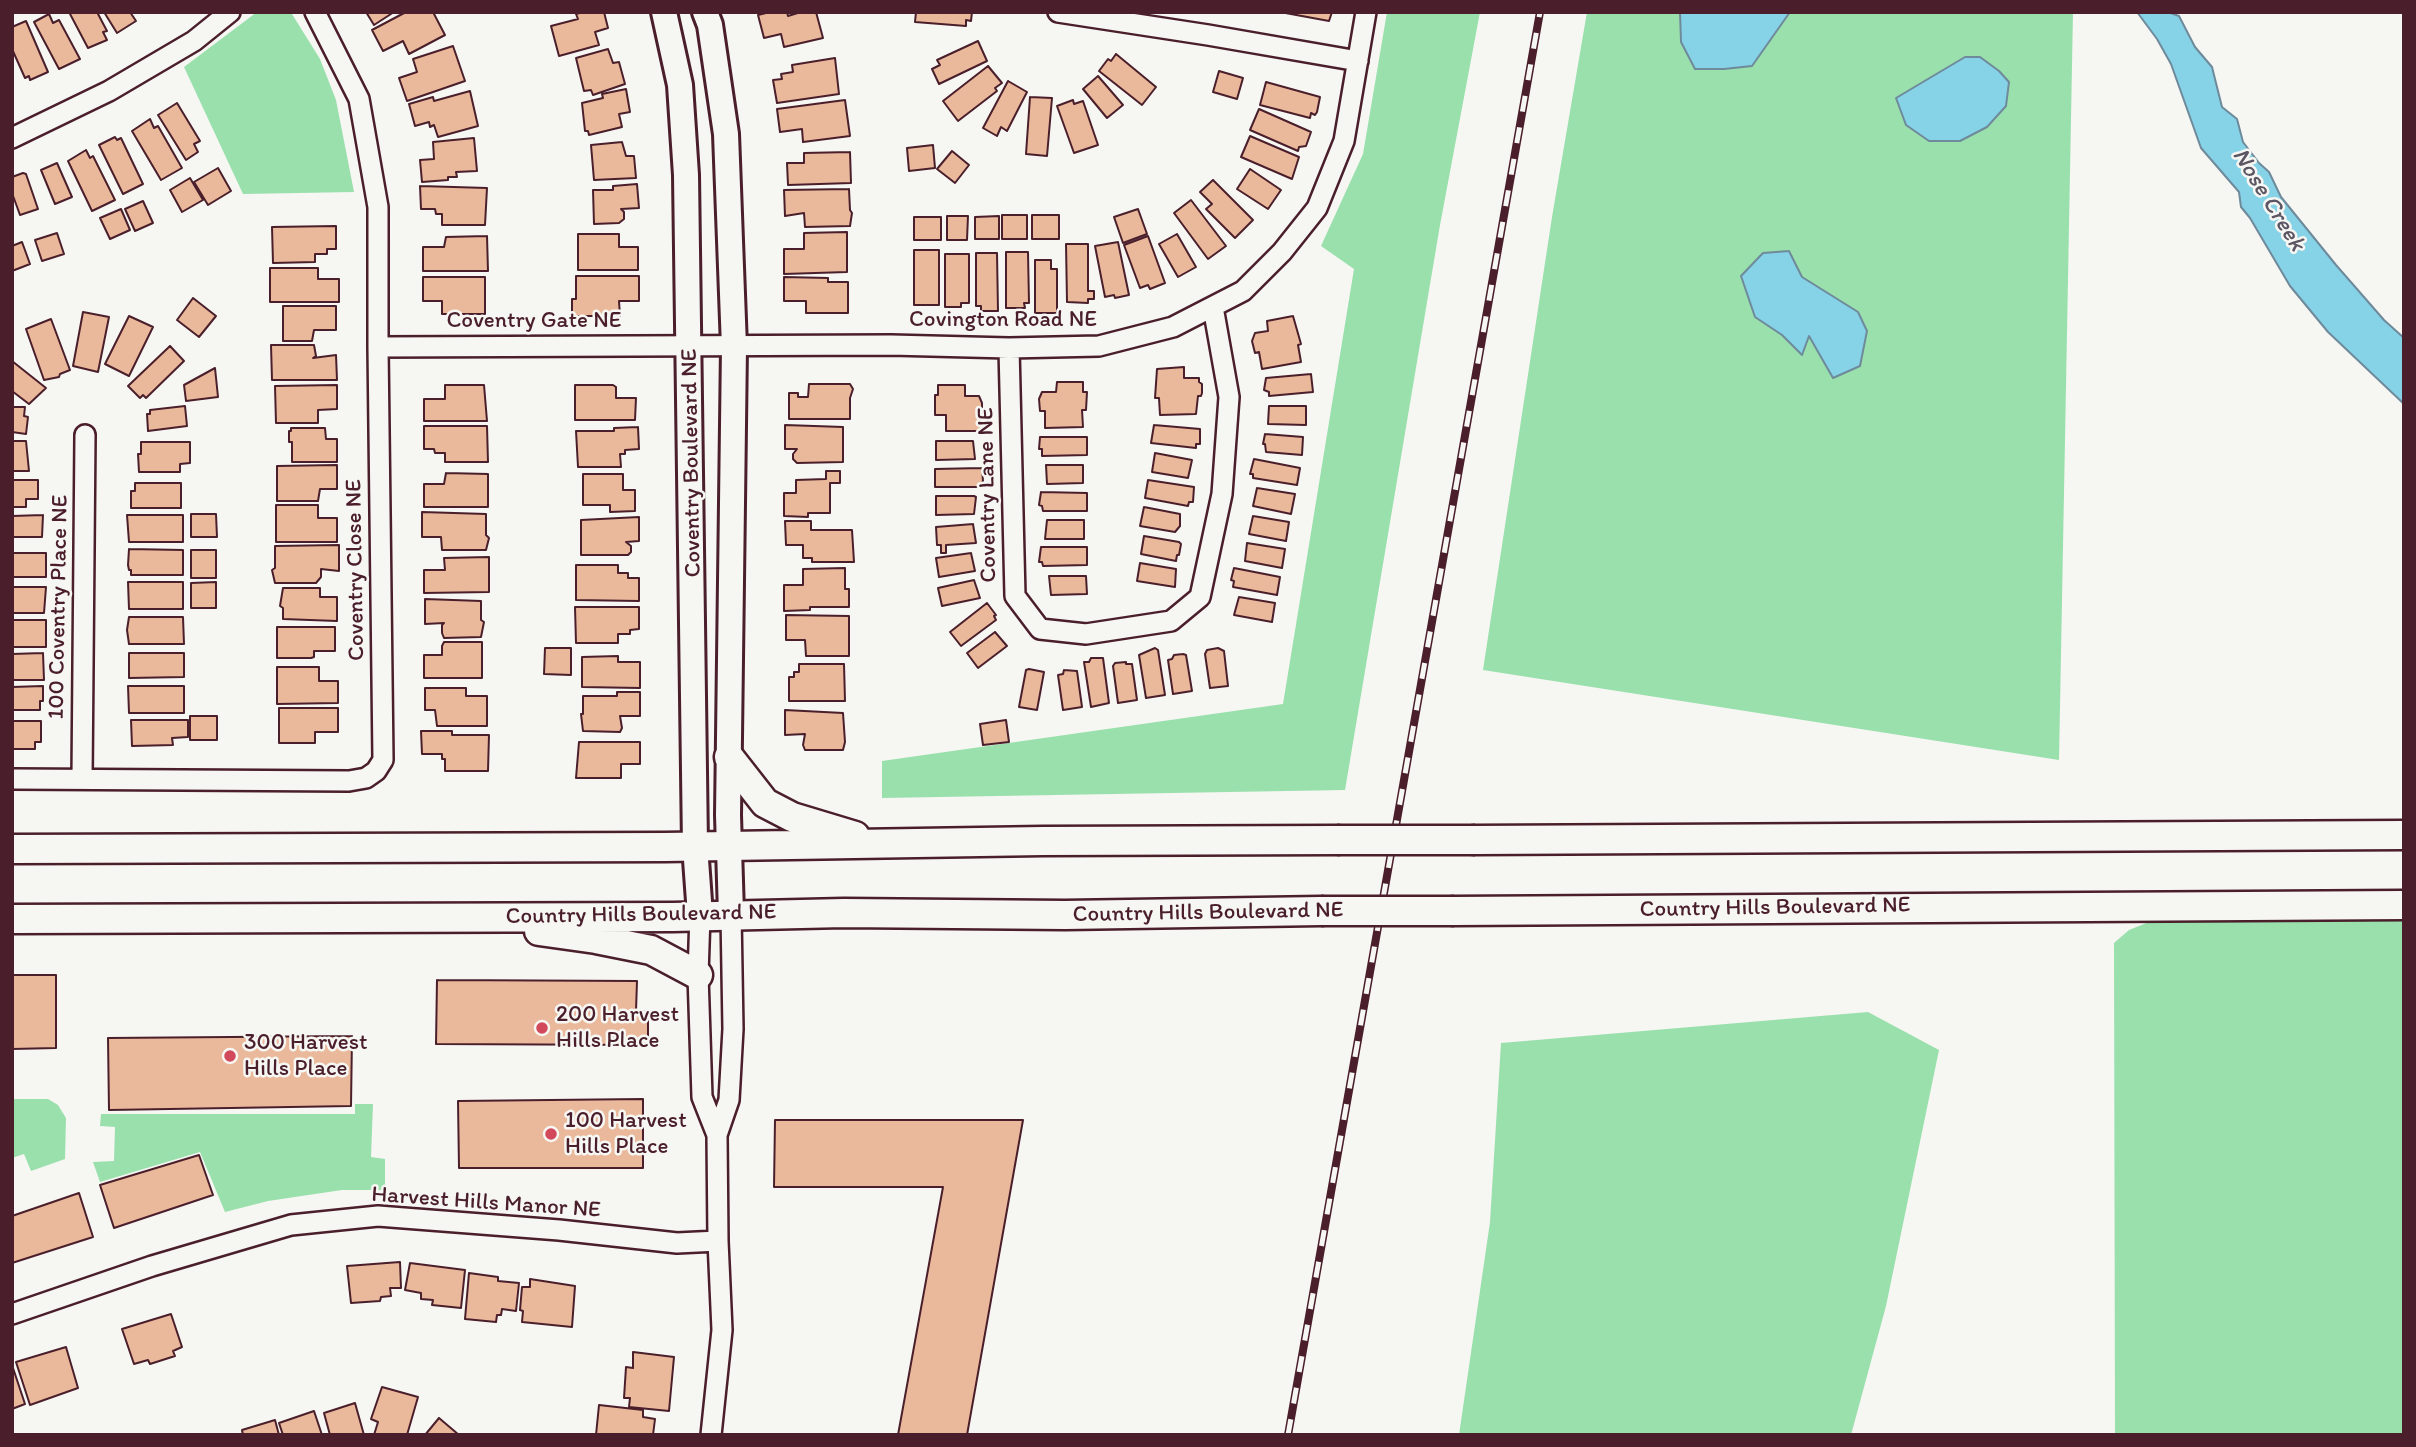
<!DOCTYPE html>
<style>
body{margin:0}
#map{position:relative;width:2416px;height:1447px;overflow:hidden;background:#f6f6f2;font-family:Itim,sans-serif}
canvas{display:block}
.frame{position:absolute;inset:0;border:14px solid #4a1f2b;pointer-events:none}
</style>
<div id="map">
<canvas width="2416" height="1447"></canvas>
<div class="frame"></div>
</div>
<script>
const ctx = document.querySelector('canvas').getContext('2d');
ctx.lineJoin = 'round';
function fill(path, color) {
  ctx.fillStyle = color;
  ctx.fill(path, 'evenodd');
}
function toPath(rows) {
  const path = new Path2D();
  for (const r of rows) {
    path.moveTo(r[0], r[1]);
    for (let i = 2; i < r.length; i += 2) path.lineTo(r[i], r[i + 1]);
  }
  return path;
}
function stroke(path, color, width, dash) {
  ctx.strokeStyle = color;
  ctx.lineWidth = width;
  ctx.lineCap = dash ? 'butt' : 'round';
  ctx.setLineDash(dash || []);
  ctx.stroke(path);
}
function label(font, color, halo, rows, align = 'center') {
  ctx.font = font + ' Itim,sans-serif';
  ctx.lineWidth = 5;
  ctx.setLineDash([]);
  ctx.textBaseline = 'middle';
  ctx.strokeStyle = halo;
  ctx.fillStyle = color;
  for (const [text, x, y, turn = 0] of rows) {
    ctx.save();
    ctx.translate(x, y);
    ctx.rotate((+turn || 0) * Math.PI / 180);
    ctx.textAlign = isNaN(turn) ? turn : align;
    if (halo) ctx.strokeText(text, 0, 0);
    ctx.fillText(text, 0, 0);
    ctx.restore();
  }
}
const green = toPath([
 [257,12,292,14,320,59,336,100,354,192,243,194,184,67],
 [1387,12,1480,12,1440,225,1345,790,882,798,882,761,1283,704,1354,269,1321,246,1363,154],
 [1587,12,2073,12,2059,760,1483,670,1552,217],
 [2404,920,2404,1435,2115,1435,2114,943,2129,930,2149,922],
 [1868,1012,1939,1050,1886,1306,1851,1435,1459,1435,1490,1222,1501,1043],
 [12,1099,48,1099,58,1105,66,1118,65,1159,31,1171,24,1154,12,1158],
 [355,1104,373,1104,371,1157,385,1159,385,1190,342,1190,268,1201,225,1212,200,1152,100,1182,93,1162,114,1161,115,1127,100,1126,101,1114,355,1114]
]);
const water = toPath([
 [1680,12,1790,12,1752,66,1724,69,1695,69,1681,42,1680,12],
 [2137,12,2168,12,2179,16,2195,47,2212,67,2222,107,2237,119,2243,142,2259,163,2269,172,2281,197,2336,265,2384,320,2404,338,2404,404,2328,332,2290,286,2250,218,2241,207,2239,192,2201,148,2171,64,2157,39,2137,12],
 [1965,57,1980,57,1999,71,2009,82,2006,106,1987,127,1960,141,1929,141,1906,125,1896,98,1965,57],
 [1789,251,1802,277,1858,312,1867,331,1860,366,1833,378,1809,336,1802,355,1782,335,1755,317,1741,276,1763,253,1789,251]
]);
const building = toPath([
 [69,12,97,12,107,31,103,32,107,40,88,48,69,12],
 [104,12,130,12,136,21,117,33,104,12],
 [366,12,394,12,374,25,366,12],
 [406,12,433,12,445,35,409,54,403,41,383,51,372,30,406,12],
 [583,12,604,12,608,28,595,32,599,45,559,56,551,26,578,19,576,14,583,12],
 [770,12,787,12,788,16,801,12,816,12,823,38,784,47,781,34,764,38,758,15,770,12],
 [916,12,972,12,971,21,966,20,966,26,915,22,916,12],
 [1280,12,1332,12,1329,21,1280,12],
 [49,14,53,23,59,20,80,59,59,69,34,22,49,14],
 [26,21,48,72,30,80,29,76,25,78,12,49,12,27,26,21],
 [978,41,987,61,939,84,932,69,940,65,937,60,978,41],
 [453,46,465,81,407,101,399,78,417,72,413,59,453,46],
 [608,49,613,63,619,62,625,84,593,95,591,90,584,91,576,58,608,49],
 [1116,54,1156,87,1142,105,1099,71,1108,59,1111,61,1116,54],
 [835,58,839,94,777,103,773,80,782,79,781,74,793,72,792,65,835,58],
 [988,66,1002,83,995,88,997,91,958,121,943,101,988,66],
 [1219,71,1243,78,1237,99,1213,92,1219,71],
 [1098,76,1123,105,1107,118,1083,89,1098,76],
 [1008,81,1027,92,1007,131,1001,127,997,136,983,128,1008,81],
 [1266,82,1320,97,1317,112,1315,115,1311,113,1310,118,1260,105,1266,82],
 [626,89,630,112,619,114,622,127,589,135,588,131,585,131,582,103,603,98,602,94,626,89],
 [470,91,478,126,438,137,434,125,430,127,429,122,415,126,409,104,433,97,434,101,470,91],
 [1030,97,1052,98,1047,156,1026,154,1030,97],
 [845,100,850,136,803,142,802,129,780,132,777,109,845,100],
 [1073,100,1074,104,1083,101,1098,145,1074,153,1057,106,1073,100],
 [177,103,200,141,194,144,198,152,186,160,158,115,177,103],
 [1259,109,1311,132,1306,146,1299,147,1298,151,1250,130,1259,109],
 [150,119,154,128,158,126,182,168,161,180,132,131,150,119],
 [1250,136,1299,157,1292,179,1241,157,1250,136],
 [115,137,117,140,121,138,143,184,123,194,99,145,115,137],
 [474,138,477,171,456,172,457,177,448,177,448,180,422,182,420,160,434,159,433,142,474,138],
 [622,142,626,156,634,156,636,178,594,180,591,145,622,142],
 [933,145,935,168,909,171,907,148,933,145],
 [86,150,90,158,93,156,115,200,92,211,68,161,86,150],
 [952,151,969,165,955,183,937,169,952,151],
 [850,152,851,183,788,185,787,163,804,163,804,153,850,152],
 [57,163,72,197,55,204,41,170,57,163],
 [218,168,231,191,208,205,194,182,218,168],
 [1250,169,1281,190,1268,209,1237,189,1250,169],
 [23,173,26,174,38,209,20,215,12,193,12,177,23,173],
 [190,178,203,200,182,212,170,190,190,178],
 [1213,180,1253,220,1235,238,1206,209,1212,204,1200,192,1213,180],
 [637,184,639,208,621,209,624,212,624,219,619,223,594,224,593,190,613,190,613,186,637,184],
 [420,186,487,188,485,225,442,225,442,214,436,214,435,209,421,209,420,186],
 [849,189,850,210,852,213,850,226,805,227,804,213,785,216,784,190,849,189],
 [1191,200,1226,246,1208,259,1174,213,1191,200],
 [143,201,153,223,135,231,125,209,143,201],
 [121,209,130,230,110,239,100,218,121,209],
 [1138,209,1147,234,1123,243,1114,217,1138,209],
 [1002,215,1027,215,1027,239,1002,239,1002,215],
 [1032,215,1059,215,1059,239,1032,239,1032,215],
 [947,216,968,216,967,240,947,240,947,216],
 [999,216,999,239,975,239,975,217,999,216],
 [914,217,941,217,941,240,914,240,914,217],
 [336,226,336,249,327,249,327,254,315,254,315,262,273,263,272,227,336,226],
 [847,232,847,272,784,274,784,249,804,249,804,233,847,232],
 [57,233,64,254,42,261,35,240,57,233],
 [578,234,619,234,619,247,638,247,638,270,578,270,578,234],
 [1177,234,1196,267,1178,277,1159,244,1177,234],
 [487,236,488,271,423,271,423,247,444,247,446,237,487,236],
 [1148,236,1165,283,1150,289,1148,285,1140,288,1124,245,1148,236],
 [22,242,30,264,12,271,12,246,22,242],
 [1118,242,1129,295,1115,298,1114,295,1105,297,1095,246,1118,242],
 [1066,244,1088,244,1088,291,1094,291,1094,299,1088,299,1088,303,1067,302,1066,244],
 [914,250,939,250,939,305,914,305,914,250],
 [1006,252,1028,252,1029,303,1024,303,1025,308,1006,308,1006,252],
 [976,253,997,253,998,311,981,311,981,306,976,306,976,253],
 [945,254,969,254,969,303,961,303,961,307,945,307,945,254],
 [1035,260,1051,260,1051,269,1057,269,1057,313,1035,313,1035,260],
 [270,268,318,268,318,279,339,279,339,302,270,302,270,268],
 [576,276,639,276,639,301,619,301,620,316,572,316,572,299,576,299,576,276],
 [423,277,485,277,485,314,442,314,442,301,423,301,423,277],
 [784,277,828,278,828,282,848,282,848,313,806,313,806,301,784,301,784,277],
 [193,298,216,316,199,337,177,320,193,298],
 [283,306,336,306,336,330,314,330,312,341,283,341,283,306],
 [83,312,109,317,98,372,73,366,83,312],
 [129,316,153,327,129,376,105,364,129,316],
 [1293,316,1301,344,1298,345,1301,362,1262,369,1259,352,1255,353,1252,341,1255,333,1268,331,1267,321,1293,316],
 [51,319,70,370,60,374,59,377,44,380,26,329,51,319],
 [271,345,314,345,316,356,313,358,336,355,337,380,272,380,271,345],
 [170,346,184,361,146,398,143,395,140,398,128,386,170,346],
 [12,361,46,388,29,404,12,391,12,361],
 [1184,367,1184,378,1199,378,1199,382,1202,384,1202,393,1201,396,1198,396,1196,414,1160,415,1159,398,1155,398,1157,369,1184,367],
 [215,368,218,397,186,401,184,385,215,368],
 [1311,374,1313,392,1269,396,1269,392,1264,390,1266,378,1311,374],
 [1057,382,1083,382,1083,392,1087,392,1086,410,1082,410,1083,427,1045,428,1045,411,1040,411,1039,399,1042,392,1056,392,1057,382],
 [809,384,850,384,853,389,850,398,850,419,789,419,789,393,798,393,798,397,808,397,809,384],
 [337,385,337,409,318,410,318,423,276,423,275,386,337,385],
 [445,385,484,385,487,421,424,421,424,399,445,399,445,385],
 [575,385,613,385,616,387,616,398,636,398,635,420,575,420,575,385],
 [938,385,965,385,965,396,979,396,982,403,982,415,985,415,983,431,946,431,946,415,935,415,935,395,938,395,938,385],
 [185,406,187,426,148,431,147,414,150,414,150,410,185,406],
 [1269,406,1306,406,1306,425,1268,424,1269,406],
 [12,407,25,407,24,416,28,417,26,434,12,432,12,407],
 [785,425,843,427,843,462,797,463,793,459,793,454,797,449,785,449,785,425],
 [1154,425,1200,429,1200,444,1196,444,1196,448,1151,443,1154,425],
 [424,426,487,426,488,462,445,462,445,453,435,453,434,449,424,449,424,426],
 [638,427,639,449,625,450,625,454,620,454,621,467,578,467,576,431,614,431,614,428,638,427],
 [291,428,325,428,326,439,337,439,337,462,292,462,292,442,289,442,289,431,291,431,291,428],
 [1265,434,1303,437,1302,455,1266,452,1265,444,1263,444,1265,434],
 [1040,437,1087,437,1087,455,1042,456,1042,449,1039,449,1040,437],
 [12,441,26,441,29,471,12,471,12,441],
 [936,441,973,441,975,459,936,460,936,441],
 [141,442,190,442,190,463,180,464,180,472,139,472,138,454,141,454,141,442],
 [1155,453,1192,460,1188,478,1152,472,1155,453],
 [1254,459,1300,468,1297,485,1253,478,1253,474,1250,474,1254,459],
 [337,465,337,489,320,489,318,501,277,501,277,466,337,465],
 [1046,465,1083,465,1083,483,1047,484,1046,465],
 [982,468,983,481,980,487,935,487,935,469,982,468],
 [826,471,840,471,840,483,830,483,830,513,808,513,808,517,784,516,784,493,796,493,796,480,826,479,826,471],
 [446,473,488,474,488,507,424,507,424,484,444,484,446,473],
 [583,474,623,474,623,490,635,490,635,511,610,512,610,505,583,505,583,474],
 [12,480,38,480,38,499,26,499,26,507,12,507,12,480],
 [1148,480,1194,487,1193,502,1189,502,1188,506,1145,498,1148,480],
 [135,483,181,483,181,508,131,508,131,491,135,491,135,483],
 [1257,488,1295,494,1291,514,1253,506,1257,488],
 [1041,492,1087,493,1087,511,1043,511,1042,506,1039,505,1041,492],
 [936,496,974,496,976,497,974,514,936,515,936,496],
 [276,505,318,505,318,518,337,518,337,542,276,542,276,505],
 [1144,507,1180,514,1180,526,1175,532,1140,526,1144,507],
 [422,512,486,514,486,535,489,538,486,550,442,550,441,537,422,537,422,512],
 [191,514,216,514,217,537,191,537,191,514],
 [43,515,42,537,12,537,12,516,43,515],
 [127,515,183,515,183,542,129,542,127,515],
 [1253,516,1289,522,1286,541,1249,534,1253,516],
 [639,517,639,541,626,542,631,546,631,552,628,555,581,555,581,520,639,517],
 [1047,520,1084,520,1084,539,1045,539,1047,520],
 [785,521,811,521,811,530,852,530,854,562,812,562,812,558,803,558,803,545,786,545,785,521],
 [973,524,976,543,946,545,946,553,941,553,941,545,937,545,936,527,973,524],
 [1144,536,1179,542,1181,544,1179,555,1177,555,1176,561,1141,554,1144,536],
 [1247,543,1285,549,1282,568,1245,561,1247,543],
 [339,545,339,571,321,569,321,577,316,583,275,583,272,570,275,568,275,546,339,545],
 [1041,547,1087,547,1087,565,1043,566,1042,562,1039,562,1041,547],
 [129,549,183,550,183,575,131,575,131,570,129,570,128,565,129,549],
 [191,550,216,550,216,578,191,578,191,550],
 [12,553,46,553,46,577,12,577,12,553],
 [971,553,975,571,939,577,936,558,971,553],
 [489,557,489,592,424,593,424,570,445,570,444,558,489,557],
 [1140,563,1176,569,1175,587,1137,581,1140,563],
 [576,565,618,565,618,573,628,573,628,578,639,578,639,601,576,600,576,565],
 [845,568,845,589,849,589,849,607,810,607,810,610,784,611,784,585,803,585,803,569,845,568],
 [1234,568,1280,577,1277,595,1233,587,1234,581,1231,580,1234,568],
 [1049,576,1086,576,1087,594,1051,595,1049,576],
 [974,580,980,598,942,606,938,588,974,580],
 [128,582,183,582,183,609,129,609,128,582],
 [216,582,216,608,191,608,191,583,216,582],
 [12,587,46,587,44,613,12,613,12,587],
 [283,588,320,588,320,597,337,597,337,621,283,619,283,608,280,606,283,588],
 [1239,597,1275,603,1272,622,1234,615,1239,597],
 [425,599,481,601,481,620,484,622,481,637,444,638,442,633,442,625,444,623,425,624,425,599],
 [987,603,996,615,994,616,996,620,961,646,950,632,987,603],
 [575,607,639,607,639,629,630,630,630,634,618,634,618,643,576,643,575,607],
 [786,615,849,616,849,656,806,656,805,640,786,640,786,615],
 [129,617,183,617,184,644,129,644,127,630,129,617],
 [12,620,46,620,46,647,12,647,12,620],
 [277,627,335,627,335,651,314,651,314,657,311,658,277,658,277,627],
 [995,632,1007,646,978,668,967,653,995,632],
 [444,642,482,642,482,678,424,678,424,655,442,655,442,646,444,642],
 [545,648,571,648,571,675,544,674,545,648],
 [1155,648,1158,650,1165,695,1146,698,1139,655,1155,648],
 [1218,648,1224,651,1228,686,1210,688,1205,654,1207,650,1218,648],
 [43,653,44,680,12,680,12,654,43,653],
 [129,653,184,653,184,677,129,678,129,653],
 [1183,654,1186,655,1192,691,1173,694,1168,660,1172,659,1174,655,1183,654],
 [618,656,618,662,640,662,640,688,582,687,582,657,618,656],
 [1091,658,1103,658,1109,703,1091,707,1084,662,1089,662,1091,658],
 [1126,662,1126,664,1132,664,1137,700,1118,703,1113,666,1115,663,1126,662],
 [799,664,844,664,845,701,789,701,789,677,794,677,794,672,799,672,799,664],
 [277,667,319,667,319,681,338,681,338,703,277,704,277,667],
 [1029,669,1044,672,1037,710,1019,707,1026,670,1029,669],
 [1064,670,1077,671,1082,707,1063,710,1058,675,1063,674,1064,670],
 [43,686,43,701,40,701,40,710,12,710,12,687,43,686],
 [128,686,184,686,184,713,129,713,128,686],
 [425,688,466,688,466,696,487,696,487,726,437,726,435,710,425,710,425,688],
 [617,692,640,692,640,716,620,716,622,728,620,732,583,731,581,714,583,714,583,696,617,696,617,692],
 [279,708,338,708,338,732,315,732,315,743,279,743,279,708],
 [785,710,843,713,845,742,843,750,805,750,803,745,805,734,785,735,785,710],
 [190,716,217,716,217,740,190,740,190,716],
 [131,720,188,720,188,737,172,738,173,745,132,746,131,720],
 [1006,720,1009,742,983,745,980,724,1006,720],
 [12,721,41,721,41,742,35,742,35,749,12,749,12,721],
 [421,731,452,731,452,735,489,735,488,771,445,771,445,759,442,759,442,754,422,754,421,731],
 [579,742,640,742,640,764,621,764,621,778,576,778,579,742],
 [12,975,56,975,56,1048,12,1049,12,975],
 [437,980,637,981,636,1011,648,1012,648,1045,436,1044,437,980],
 [352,1036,351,1106,109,1110,108,1038,352,1036],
 [643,1099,643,1168,459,1168,458,1101,643,1099],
 [775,1120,1023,1120,967,1435,898,1435,943,1187,774,1187,775,1120],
 [199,1155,213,1195,114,1228,100,1185,199,1155],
 [79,1193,93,1237,12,1263,12,1216,79,1193],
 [400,1262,401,1288,390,1288,391,1296,381,1297,380,1301,351,1303,347,1266,400,1262],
 [410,1263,465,1270,461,1308,432,1305,433,1300,421,1299,421,1293,405,1290,410,1263],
 [469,1273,498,1277,498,1281,519,1283,516,1311,502,1309,501,1315,497,1315,496,1322,465,1319,469,1273],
 [530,1279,575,1286,572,1327,522,1322,523,1311,520,1310,522,1287,530,1287,530,1279],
 [171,1314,182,1347,173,1351,175,1356,150,1364,148,1360,134,1364,122,1329,171,1314],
 [66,1347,78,1388,30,1405,16,1362,66,1347],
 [633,1352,674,1357,669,1411,629,1407,630,1398,624,1398,626,1367,633,1368,633,1352],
 [12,1365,25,1404,12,1409,12,1365],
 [382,1387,418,1397,407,1435,374,1435,378,1422,371,1419,382,1387],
 [355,1403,364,1435,330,1435,324,1413,355,1403],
 [599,1405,643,1410,643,1417,655,1419,653,1435,596,1435,599,1405],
 [314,1411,322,1435,283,1435,279,1423,314,1411],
 [439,1418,459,1435,425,1435,439,1418],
 [275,1420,279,1435,243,1435,242,1430,275,1420]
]);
const minor = toPath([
 [1058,12,1208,35,1358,61],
 [12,138,109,91,194,41,230,12],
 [378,347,891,345,1009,348,1099,346,1173,327,1243,291,1282,252,1317,208,1344,141,1366,12],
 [1009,348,1015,596,1040,629,1086,634,1171,621,1200,597,1222,494,1229,397,1213,307],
 [12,779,349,781,366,778,376,771,383,760,378,347,378,207,359,99,315,12],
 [82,779,85,435],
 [700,915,698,975,702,1097,717,1135],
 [12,1314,152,1266,291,1225,378,1216,559,1230,677,1243,718,1241],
 [711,1435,722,1330,718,1241,717,1135,729,1100,733,1029,731,914]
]);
const tertiary = toPath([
 [664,12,680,85,686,175,695,846,700,915],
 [705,12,710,25,726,134,734,347,728,815,731,914]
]);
const secondary = toPath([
 [729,757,765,803,792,817,855,836],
 [1475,840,2404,835],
 [12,849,665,847,1043,841,1337,840],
 [1454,911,2404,905],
 [12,919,673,917,844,913,1065,915,1321,911],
 [539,931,596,939,651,950,698,975]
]);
const rail = toPath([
 [1288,1435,1540,12]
]);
const secondaryBridge = toPath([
 [1337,840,1475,840],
 [1321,911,1454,911]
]);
const markers = [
 [542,1028,7,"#d1495b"],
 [230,1056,7,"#d1495b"],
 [551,1134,7,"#d1495b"]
];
const streetNames = [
 ["Covington Road NE",1003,320],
 ["Coventry Gate NE",534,321],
 ["Coventry Boulevard NE",692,463,-91],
 ["Coventry Lane NE",988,495,-91],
 ["Coventry Close NE",356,570,-91],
 ["100 Coventry Place NE",59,607,-89],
 ["Country Hills Boulevard NE",1775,908,-1],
 ["Country Hills Boulevard NE",1208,913,-1],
 ["Country Hills Boulevard NE",641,915,-1],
 ["Harvest Hills Manor NE",486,1203,4]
];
const poiNames = [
 ["200 Harvest",556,1015],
 ["Hills Place",556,1041],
 ["300 Harvest",244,1043],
 ["Hills Place",244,1069],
 ["100 Harvest",565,1121],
 ["Hills Place",565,1147]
];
const waterNames = [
 ["Nose Creek",2268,200,58]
];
fill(green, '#9ae0ad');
fill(water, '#86d2e6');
stroke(water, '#6e8a9b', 2);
fill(building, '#eab99b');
stroke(building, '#4a1f2b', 2);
stroke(minor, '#4a1f2b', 24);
stroke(tertiary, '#4a1f2b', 30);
stroke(secondary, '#4a1f2b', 33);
stroke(minor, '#f6f6f2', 19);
stroke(tertiary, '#f6f6f2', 24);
stroke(secondary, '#f6f6f2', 28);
stroke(rail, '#4a1f2b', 8);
stroke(rail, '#f6f6f2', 5, [16]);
stroke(secondaryBridge, '#4a1f2b', 33, []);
stroke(secondaryBridge, '#f6f6f2', 28);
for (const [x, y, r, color] of markers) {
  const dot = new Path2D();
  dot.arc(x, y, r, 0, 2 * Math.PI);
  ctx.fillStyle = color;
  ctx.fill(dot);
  stroke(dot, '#f6f6f2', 2.5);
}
label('23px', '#4a1f2b', '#f6f6f2', streetNames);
label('23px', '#4a1f2b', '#f6f6f2', poiNames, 'left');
label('italic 24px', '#5c5563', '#f6f6f2', waterNames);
</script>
